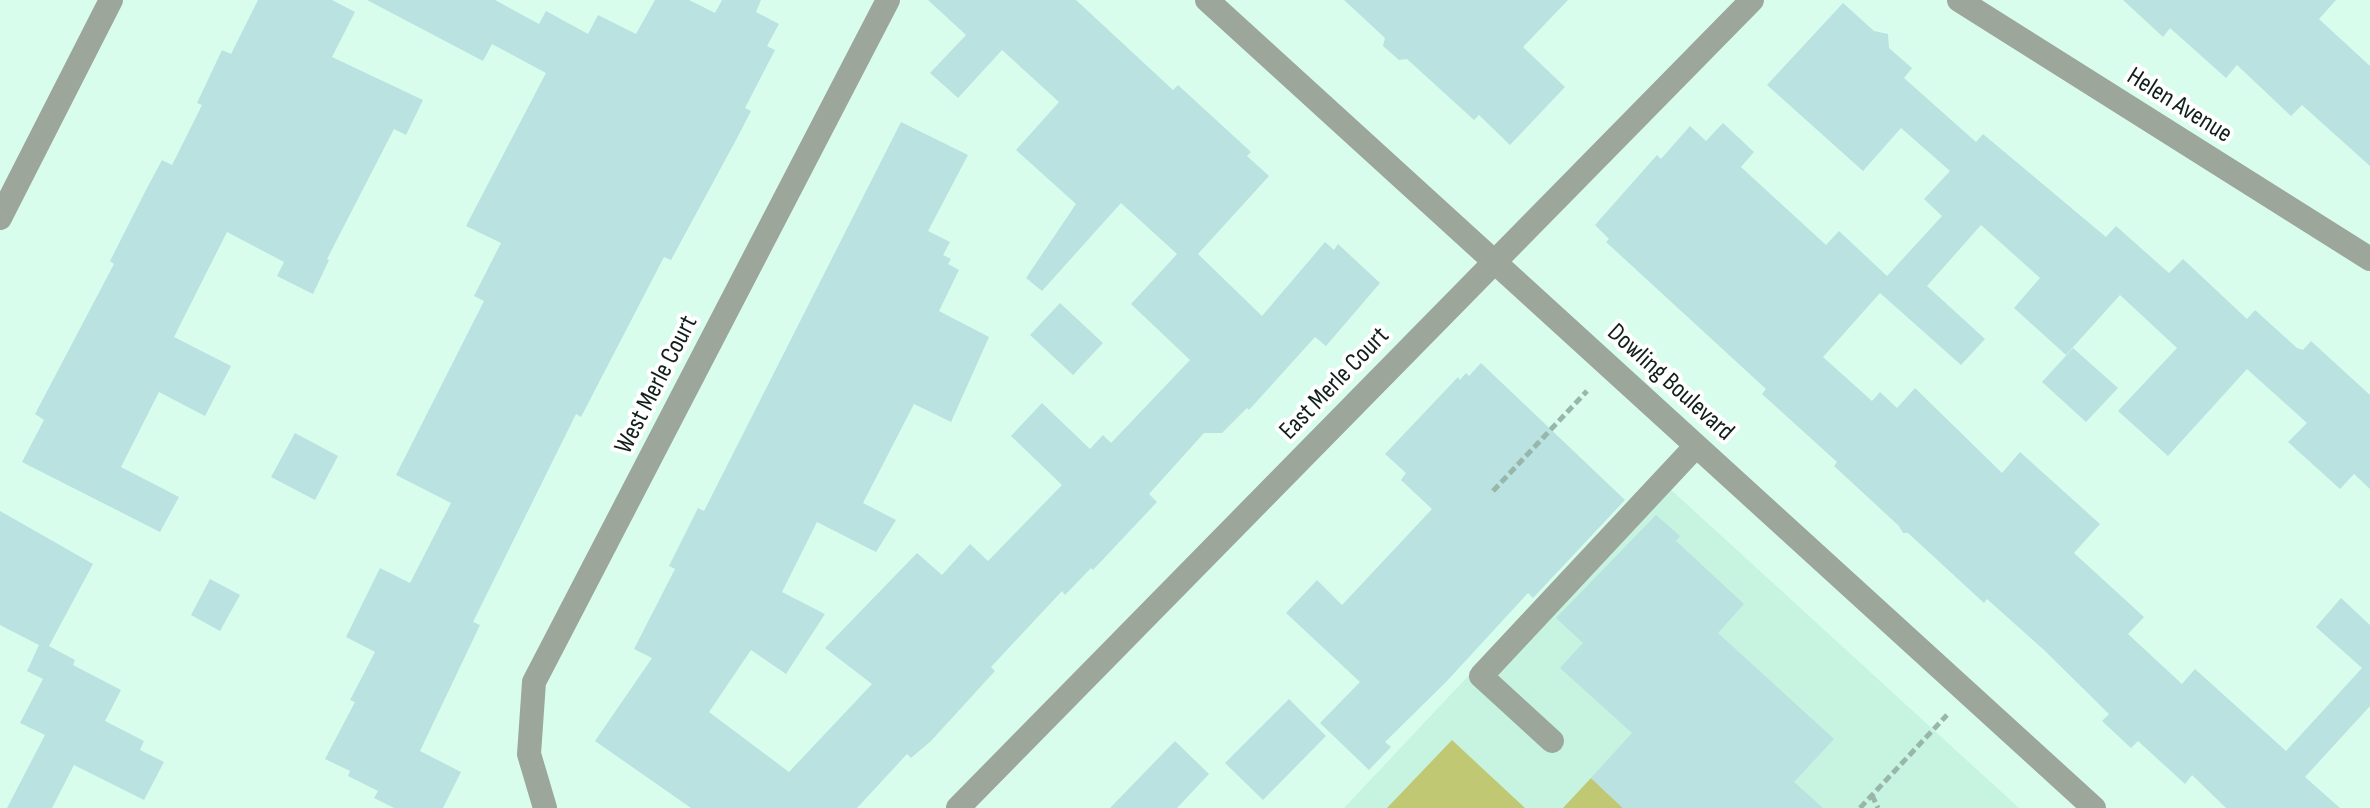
<!DOCTYPE html>
<style>
body{margin:0}
canvas{display:block;background:#d9fded}
</style>
<canvas width="2370" height="808"></canvas>
<script>
const ctx = document.querySelector('canvas').getContext('2d');
ctx.lineJoin = 'round';
function fill(path, color) {
  ctx.fillStyle = color;
  ctx.fill(path, 'evenodd');
}
function toPath(rows) {
  const path = new Path2D();
  for (const r of rows) {
    path.moveTo(r[0], r[1]);
    for (let i = 2; i < r.length; i += 2) path.lineTo(r[i], r[i + 1]);
  }
  return path;
}
function stroke(path, color, width, dash) {
  ctx.strokeStyle = color;
  ctx.lineWidth = width;
  ctx.lineCap = dash ? 'butt' : 'round';
  ctx.setLineDash(dash || []);
  ctx.stroke(path);
}
function label(font, color, halo, rows, align = 'center') {
  ctx.font = font + ' "Sofia Sans Condensed",sans-serif';
  ctx.lineWidth = 8;
  ctx.setLineDash([]);
  ctx.textBaseline = 'middle';
  ctx.strokeStyle = halo;
  ctx.fillStyle = color;
  for (const [text, x, y, turn = 0] of rows) {
    ctx.save();
    ctx.translate(x, y);
    ctx.rotate((+turn || 0) * Math.PI / 180);
    ctx.textAlign = isNaN(turn) ? turn : align;
    if (halo) ctx.strokeText(text, 0, 0);
    ctx.fillText(text, 0, 0);
    ctx.restore();
  }
}
const built = toPath([
 [1656,476,2019,808,1344,808]
]);
const green = toPath([
 [1452,740,1525,808,1387,808],
 [1591,778,1623,808,1563,808]
]);
const building = toPath([
 [258,0,332,0,355,12,332,57,423,100,406,135,394,129,327,259,329,260,313,294,277,276,284,262,227,232,174,337,231,366,205,416,159,392,121,467,179,497,160,532,22,462,44,420,35,414,114,264,110,261,146,190,162,160,172,165,202,105,197,103,222,50,231,54],
 [367,0,495,0,539,24,546,11,588,34,598,15,636,34,655,0,689,0,715,13,722,0,761,0,756,12,779,24,767,46,775,50,745,108,751,111,736,140,671,260,664,257,581,417,576,414,473,622,480,625,420,751,461,772,443,808,394,808,374,798,378,791,348,776,350,771,325,759,355,702,350,700,375,652,346,637,380,568,410,583,451,503,396,475,484,301,474,296,501,243,466,226,546,73,492,44,483,61],
 [928,0,1076,0,1173,90,1178,85,1251,152,1247,156,1269,176,1198,254,1262,316,1325,242,1334,250,1338,244,1380,283,1326,346,1315,337,1249,410,1247,408,1222,433,1204,433,1149,494,1157,502,1093,570,1091,568,1065,595,1062,591,991,667,995,671,931,741,911,758,907,754,857,808,691,808,595,741,652,658,634,649,675,569,669,566,698,508,704,511,901,122,968,155,928,231,950,242,943,255,951,259,948,264,959,270,939,311,989,337,951,422,914,404,863,503,896,520,876,552,817,522,782,592,825,614,786,674,751,650,709,712,789,772,872,684,825,648,917,553,942,575,970,544,988,561,1062,485,1011,436,1042,403,1090,449,1103,435,1111,443,1190,360,1131,304,1177,254,1121,203,1042,291,1026,278,1076,204,1016,150,1059,102,1002,50,958,98,930,73,966,35],
 [1344,0,1568,0,1523,47,1565,87,1510,145,1479,115,1474,120,1407,59,1399,60,1383,46,1385,38],
 [2123,0,2336,0,2319,19,2370,66,2370,166,2302,105,2291,116,2237,65,2226,78,2170,28,2163,37],
 [1843,3,1874,31,1888,34,1889,48,1912,68,1904,78,1976,142,1983,134,2106,237,2116,226,2169,273,2183,259,2247,319,2255,310,2297,348,2303,350,2311,341,2370,395,2370,489,2354,474,2340,489,2288,442,2307,423,2247,369,2168,456,2118,411,2177,348,2120,295,2066,355,2014,308,2040,278,1981,225,1927,286,1985,339,1961,365,1880,293,1823,357,1872,401,1880,392,1897,408,1915,388,2002,473,2020,452,2100,524,2074,553,2144,617,2128,634,2182,684,2195,669,2286,751,2362,668,2316,627,2341,598,2370,625,2370,706,2305,777,2340,808,2226,808,2192,775,2185,784,2138,741,2131,748,2102,721,2109,714,2044,650,1987,599,1984,603,1908,533,1903,533,1899,526,1834,466,1837,462,1762,394,1766,389,1606,242,1609,239,1595,225,1657,155,1661,159,1690,126,1706,141,1723,123,1754,152,1741,167,1826,245,1839,231,1887,276,1942,216,1924,199,1950,171,1901,128,1863,171,1767,85],
 [1060,303,1103,343,1073,375,1030,335],
 [2073,348,2118,388,2086,422,2042,382],
 [1481,363,1625,500,1533,598,1528,593,1446,682,1385,742,1391,747,1369,770,1320,723,1360,682,1286,613,1317,580,1342,605,1432,509,1401,480,1406,473,1385,454,1458,377,1460,380,1466,373,1469,376],
 [295,433,338,456,315,500,271,477],
 [0,511,93,564,49,646,75,660,73,665,121,690,105,721,144,741,140,750,164,762,144,800,74,765,52,808,7,808,45,735,20,723,43,679,27,671,39,645,0,625],
 [1656,515,1680,536,1676,541,1744,604,1718,633,1834,739,1794,782,1823,808,1623,808,1591,778,1632,733,1560,668,1583,643,1556,618],
 [210,579,240,595,220,631,191,615],
 [1289,699,1326,736,1263,800,1225,763],
 [1175,741,1209,774,1177,808,1110,808]
]);
const path = toPath([
 [1493,491,1587,391],
 [1872,795,1878,808],
 [1860,808,1947,715]
]);
const minor = toPath([
 [1207,0,2094,808],
 [1959,0,2370,259],
 [0,218,111,0],
 [1552,741,1481,676,1696,446],
 [545,808,529,754,534,682,888,0],
 [958,808,1752,0]
]);
const streetNames = [
 ["Helen Avenue",2179,106,32],
 ["Dowling Boulevard",1670,383,42],
 ["East Merle Court",1335,384,-46],
 ["West Merle Court",657,385,-63]
];
fill(built, '#c7f4e0');
fill(green, '#c1c874');
fill(building, '#b9e2e0');
stroke(path, '#99b6aa', 5, [8, 4]);
stroke(minor, '#9ca69a', 24);
label('26px', '#121f1a', '#fff', streetNames);
</script>
